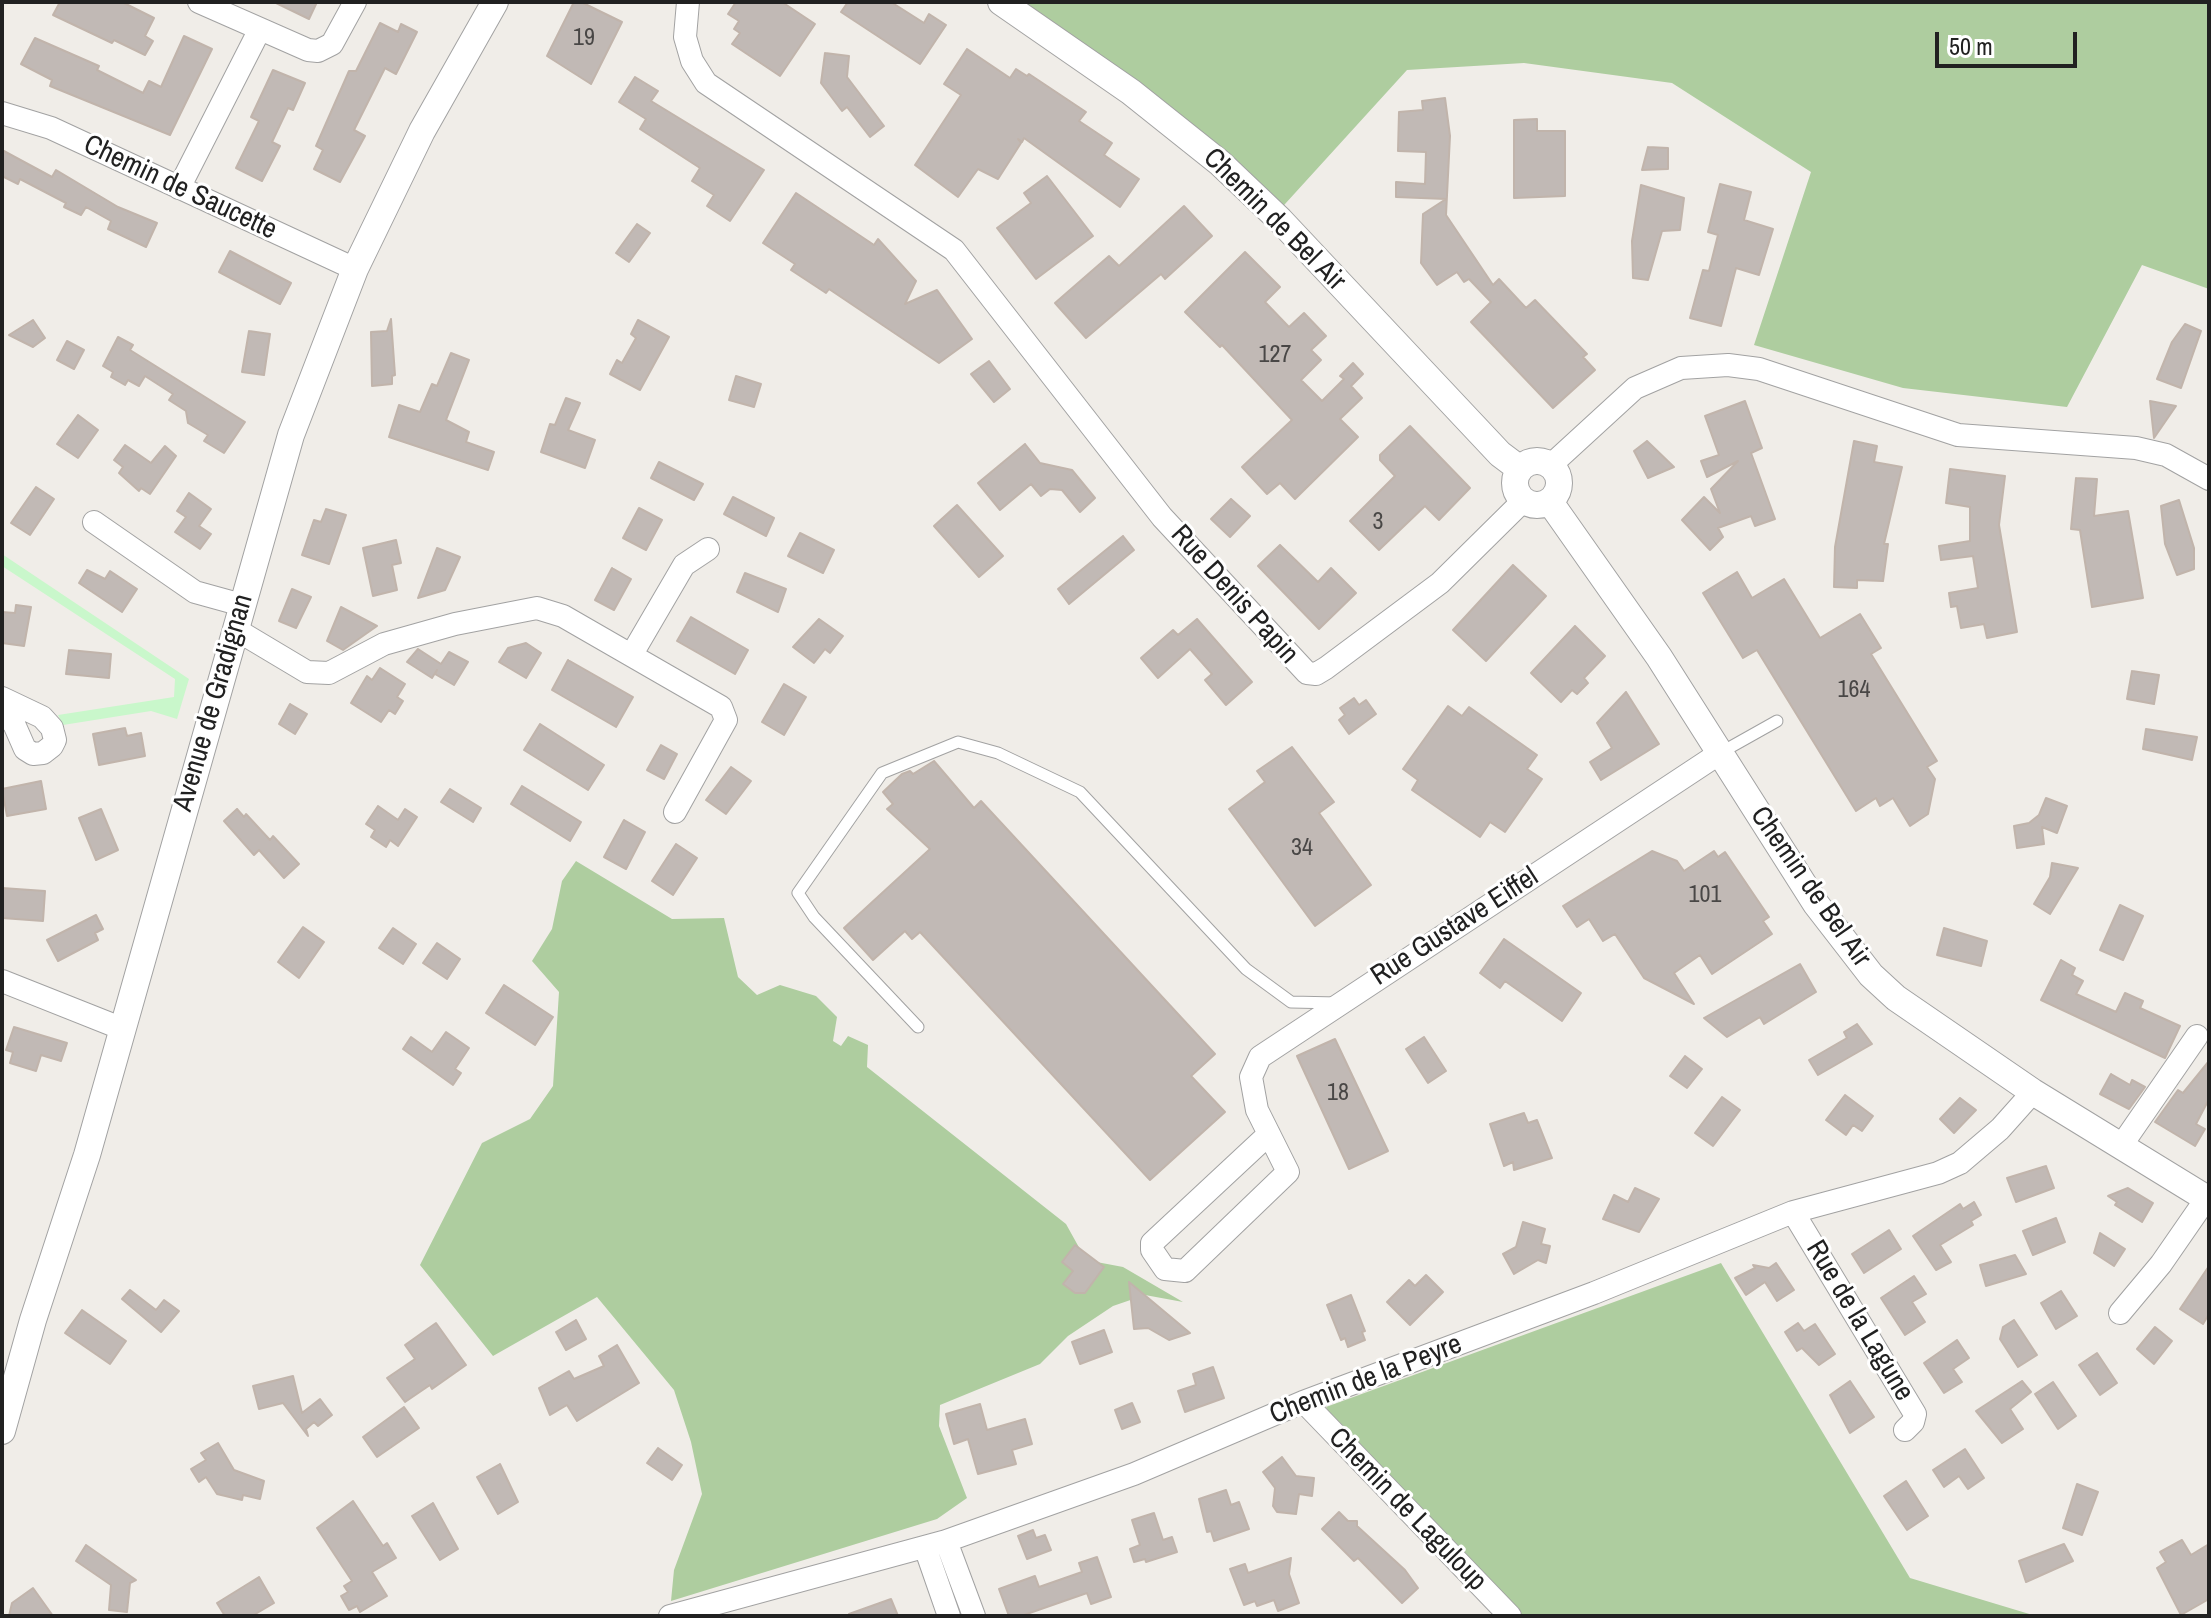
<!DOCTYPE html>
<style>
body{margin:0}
#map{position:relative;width:2211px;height:1618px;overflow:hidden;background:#f0ede8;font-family:"Archivo Narrow",sans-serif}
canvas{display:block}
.frame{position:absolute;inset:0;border:4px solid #212121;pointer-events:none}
.scale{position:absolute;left:1935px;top:32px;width:142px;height:36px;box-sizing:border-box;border:4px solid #212121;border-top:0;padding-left:10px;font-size:24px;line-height:28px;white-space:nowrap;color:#212121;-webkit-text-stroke:6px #fff;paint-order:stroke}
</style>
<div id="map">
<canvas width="2211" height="1618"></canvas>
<div class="frame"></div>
<div class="scale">50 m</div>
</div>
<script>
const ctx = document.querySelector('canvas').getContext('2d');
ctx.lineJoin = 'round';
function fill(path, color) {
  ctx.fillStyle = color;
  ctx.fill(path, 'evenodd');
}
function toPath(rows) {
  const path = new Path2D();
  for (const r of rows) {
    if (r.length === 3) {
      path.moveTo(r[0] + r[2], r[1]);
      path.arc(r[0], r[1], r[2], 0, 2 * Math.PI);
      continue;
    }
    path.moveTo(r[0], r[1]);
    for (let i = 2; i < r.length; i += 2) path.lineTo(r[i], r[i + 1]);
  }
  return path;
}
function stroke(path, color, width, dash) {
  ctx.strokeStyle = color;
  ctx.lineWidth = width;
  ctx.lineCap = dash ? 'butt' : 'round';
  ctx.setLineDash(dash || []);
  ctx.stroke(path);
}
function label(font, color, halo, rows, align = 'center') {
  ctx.font = font + ' "Archivo Narrow",sans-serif';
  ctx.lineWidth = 6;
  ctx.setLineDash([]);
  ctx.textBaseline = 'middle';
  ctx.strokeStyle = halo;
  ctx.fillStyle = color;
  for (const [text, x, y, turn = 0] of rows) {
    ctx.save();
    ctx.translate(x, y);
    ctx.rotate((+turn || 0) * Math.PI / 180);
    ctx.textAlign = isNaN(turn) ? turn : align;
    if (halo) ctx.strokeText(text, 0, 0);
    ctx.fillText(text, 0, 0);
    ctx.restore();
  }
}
const forest = toPath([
 [1010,2,2209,2,2209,289,2142,265,2067,407,1903,388,1754,345,1811,172,1672,83,1524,63,1407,70,1275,215],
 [576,861,672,919,724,918,738,977,757,995,780,985,816,996,837,1017,833,1041,841,1046,848,1036,868,1045,867,1067,1066,1224,1086,1260,1123,1267,1183,1302,1145,1295,1113,1306,1068,1336,1040,1364,940,1405,939,1426,967,1498,937,1519,671,1601,674,1570,702,1494,691,1442,674,1390,597,1297,493,1356,420,1265,482,1143,530,1119,553,1086,559,992,532,961,552,929,562,881],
 [1721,1263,1910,1578,2036,1616,1521,1616,1338,1428,1326,1407]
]);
const park = toPath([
 [2,554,189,679,177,719,151,711,63,725,58,715,174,697,175,679,2,566]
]);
const building = toPath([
 [60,2,122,2,154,18,145,36,153,41,145,55,114,40,112,43,53,15,60,2],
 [274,2,317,2,309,19,274,2],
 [574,2,581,2,622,22,591,84,547,56,574,2],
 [736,2,782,2,815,24,780,76,732,44,740,33,734,29,739,21,728,14,736,2],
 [848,2,891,2,924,23,929,14,946,25,920,64,841,12,848,2],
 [380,23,398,32,401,24,417,32,396,74,385,68,354,130,365,136,340,182,314,169,323,150,316,146,349,71,356,71,380,23],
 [184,36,212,49,170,135,50,86,52,80,21,64,35,38,99,66,97,70,143,93,149,81,161,87,184,36],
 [967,49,1010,78,1016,69,1027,76,1029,74,1086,112,1079,121,1112,143,1104,155,1139,179,1120,207,1024,138,1022,142,1018,139,1021,143,998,179,978,169,958,197,915,165,961,95,944,84,967,49],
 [825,53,849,56,847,77,884,126,870,137,847,107,842,111,821,83,825,53],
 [273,70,305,83,293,110,288,108,272,142,280,146,262,181,236,168,259,121,251,117,273,70],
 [635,77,658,91,651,101,764,170,730,221,707,206,714,195,692,181,700,168,640,129,646,119,619,102,635,77],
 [1445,98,1450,136,1446,215,1493,285,1499,279,1526,308,1535,300,1587,354,1583,357,1595,370,1553,408,1471,322,1491,302,1469,279,1464,282,1457,272,1437,285,1421,263,1423,214,1446,199,1396,197,1396,182,1425,184,1426,152,1398,151,1399,112,1423,110,1422,101,1445,98],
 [1537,119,1537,131,1565,131,1565,196,1514,198,1514,120,1537,119],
 [1648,147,1668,148,1668,169,1642,170,1648,147],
 [2,150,52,177,56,170,118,207,157,223,146,247,108,229,111,221,86,207,81,215,64,207,66,203,20,179,18,184,2,176,2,150],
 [1047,176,1093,236,1036,279,997,228,1031,203,1024,193,1047,176],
 [1720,184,1751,192,1744,220,1773,229,1759,275,1736,268,1721,326,1690,318,1703,270,1709,271,1718,235,1708,232,1720,184],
 [1641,185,1684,198,1680,230,1662,231,1648,280,1633,278,1632,241,1641,185],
 [796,193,874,245,878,239,916,281,905,304,937,290,972,339,939,363,829,289,826,293,791,270,795,264,763,243,796,193],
 [1184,206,1212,236,1165,279,1161,274,1086,338,1055,303,1109,256,1119,266,1184,206],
 [637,224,650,233,629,262,616,253,637,224],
 [230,251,291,283,280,304,219,272,230,251],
 [1245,252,1280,287,1265,302,1289,327,1304,313,1326,336,1311,350,1321,360,1301,380,1322,401,1344,379,1340,376,1353,363,1363,374,1351,386,1362,398,1340,419,1358,437,1295,499,1280,483,1267,494,1242,467,1292,420,1222,345,1220,347,1185,312,1245,252],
 [391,319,395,375,392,376,392,384,372,386,371,332,387,331,391,319],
 [33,320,45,338,33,347,9,335,33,320],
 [638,320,669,337,640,390,610,374,617,360,622,363,636,338,631,334,638,320],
 [2185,324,2201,331,2181,388,2157,379,2172,342,2185,324],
 [249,331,270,334,264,375,242,372,249,331],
 [118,337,133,345,130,350,245,422,224,453,204,441,208,435,188,423,186,411,169,400,173,394,145,376,139,386,128,380,125,385,111,377,113,372,103,366,118,337],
 [67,341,84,350,74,369,57,360,67,341],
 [451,353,469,360,446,420,469,432,466,442,494,452,488,470,389,437,399,405,420,412,432,384,437,386,451,353],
 [989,361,1010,389,994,402,971,374,989,361],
 [736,376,761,384,754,407,729,400,736,376],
 [566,398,580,403,568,430,595,440,585,468,541,452,550,424,555,425,566,398],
 [1745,401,1762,448,1751,453,1775,519,1755,526,1751,516,1718,528,1723,537,1710,550,1682,520,1704,497,1720,513,1711,489,1738,461,1707,477,1701,461,1719,455,1705,416,1745,401],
 [2150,401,2176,406,2154,438,2150,401],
 [78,415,98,430,78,458,57,444,78,415],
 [1410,426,1470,488,1439,520,1425,506,1379,550,1350,521,1395,476,1380,460,1380,455,1410,426],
 [1647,441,1674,467,1648,478,1634,451,1647,441],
 [1854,441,1877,446,1874,462,1902,467,1884,544,1888,544,1883,581,1857,580,1857,588,1834,587,1835,547,1854,441],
 [1025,444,1040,463,1072,470,1095,498,1080,512,1062,490,1050,489,1041,496,1031,484,1000,510,978,483,1025,444],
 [125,445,151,463,165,446,176,456,150,494,141,488,139,491,119,473,123,467,114,460,125,445],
 [659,462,703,484,694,500,651,478,659,462],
 [1950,469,2005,476,1999,525,2017,632,1987,638,1984,624,1961,628,1957,606,1951,607,1949,593,1978,588,1973,556,1941,560,1939,546,1970,541,1970,507,1946,503,1950,469],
 [2076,478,2097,479,2094,516,2128,511,2143,598,2092,607,2080,530,2071,529,2076,478],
 [36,487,54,499,30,535,11,523,36,487],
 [189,493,211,509,199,526,211,534,200,549,175,532,186,517,177,511,189,493],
 [733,497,774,518,766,536,724,514,733,497],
 [1231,499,1250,516,1230,537,1211,519,1231,499],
 [2179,500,2194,548,2194,569,2177,575,2165,544,2161,506,2179,500],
 [957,505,1003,556,979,577,934,526,957,505],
 [639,508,662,520,646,550,623,538,639,508],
 [326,509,346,515,329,564,302,555,314,520,321,522,326,509],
 [800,533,834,550,823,573,788,556,800,533],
 [1123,536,1134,550,1069,604,1058,589,1123,536],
 [396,540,401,563,392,565,397,590,373,596,363,548,396,540],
 [1280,545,1318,582,1331,568,1356,593,1319,629,1258,566,1280,545],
 [437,548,460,557,445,590,418,598,437,548],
 [1513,565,1546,596,1486,661,1453,630,1513,565],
 [612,568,631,579,614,610,595,600,612,568],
 [87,570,105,579,110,571,137,589,122,612,79,583,87,570],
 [1737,572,1752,598,1784,579,1820,638,1860,614,1881,648,1871,654,1937,761,1927,767,1935,779,1928,814,1910,826,1893,798,1880,806,1876,798,1856,811,1757,650,1743,658,1703,593,1737,572],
 [745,573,786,589,778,612,737,592,745,573],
 [292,589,311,597,296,628,279,621,292,589],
 [16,605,31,607,24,646,2,643,2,612,15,613,16,605],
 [341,607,377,626,343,650,327,641,341,607],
 [691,617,748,650,735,674,677,641,691,617],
 [819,619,843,636,830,653,825,649,814,663,793,647,819,619],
 [1197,619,1252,682,1226,705,1205,680,1212,674,1190,649,1158,678,1141,658,1173,630,1178,635,1197,619],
 [1575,626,1605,656,1584,678,1588,683,1577,694,1572,690,1561,702,1531,673,1575,626],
 [526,643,541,653,526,678,499,662,508,648,526,643],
 [418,649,441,664,449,652,468,662,454,685,435,674,437,670,432,678,407,662,418,649],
 [69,650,111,654,109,678,66,674,69,650],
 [568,660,633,697,616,727,552,690,568,660],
 [380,668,405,684,397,697,403,701,395,714,389,710,381,722,351,703,367,676,372,680,380,668],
 [2132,671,2159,675,2154,704,2127,699,2132,671],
 [784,684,806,697,784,735,762,722,784,684],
 [1626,692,1659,744,1601,780,1590,762,1612,748,1597,723,1626,692],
 [1354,698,1359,705,1366,700,1376,714,1349,734,1339,720,1345,715,1340,708,1354,698],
 [290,704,307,714,295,734,279,724,290,704],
 [1448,706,1462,716,1469,707,1537,755,1527,769,1542,779,1505,832,1490,822,1480,837,1412,790,1418,780,1403,769,1448,706],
 [540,724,604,765,588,790,524,750,540,724],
 [125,728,127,736,141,733,145,756,99,765,93,734,125,728],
 [2146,729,2197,737,2192,760,2143,749,2146,729],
 [661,745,677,754,664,779,647,770,661,745],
 [1292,747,1334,802,1319,813,1371,885,1315,926,1229,809,1265,782,1257,771,1292,747],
 [934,761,974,808,981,801,1215,1054,1191,1076,1225,1112,1150,1180,920,932,912,939,905,931,873,960,844,928,930,849,887,809,893,804,883,792,902,774,910,771,913,774,934,761],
 [731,767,751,781,726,814,706,800,731,767],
 [41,781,46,809,7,816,2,789,41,781],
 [522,786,581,822,570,841,511,804,522,786],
 [450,789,481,808,473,822,441,802,450,789],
 [2046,798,2067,806,2057,833,2042,827,2044,844,2017,848,2014,826,2029,823,2039,815,2046,798],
 [378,806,398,820,405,809,417,817,398,846,390,840,386,847,371,837,375,830,366,824,378,806],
 [101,809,118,850,96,860,79,818,101,809],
 [237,809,244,817,246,814,270,840,273,836,299,864,284,878,259,850,254,855,224,821,237,809],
 [624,820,645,832,626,869,604,857,624,820],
 [676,844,697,858,673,895,652,881,676,844],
 [1652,851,1677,861,1684,871,1714,851,1718,857,1725,852,1769,917,1763,921,1772,934,1712,974,1700,955,1674,973,1694,1004,1644,978,1615,934,1603,941,1589,919,1577,927,1563,906,1652,851],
 [2052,863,2078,868,2050,914,2034,904,2050,877,2052,863],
 [2,888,45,891,43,921,2,918,2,888],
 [2120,905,2143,916,2123,960,2100,950,2120,905],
 [96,915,103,929,95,933,98,940,58,961,47,940,96,915],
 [303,927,324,942,299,978,278,962,303,927],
 [393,928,416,944,403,964,379,948,393,928],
 [1944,928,1987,941,1981,966,1937,955,1944,928],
 [1504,939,1581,993,1562,1021,1505,981,1500,988,1480,973,1504,939],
 [437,943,460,959,447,979,423,963,437,943],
 [2061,960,2075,968,2072,975,2083,981,2076,994,2116,1012,2125,993,2143,1001,2140,1008,2180,1026,2165,1058,2041,1000,2061,960],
 [1800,964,1816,992,1764,1024,1760,1017,1727,1037,1704,1018,1800,964],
 [504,985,553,1017,535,1045,486,1013,504,985],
 [1857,1024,1872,1044,1818,1075,1809,1060,1847,1038,1844,1032,1857,1024],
 [14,1027,67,1043,61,1061,41,1055,36,1071,10,1063,13,1052,6,1050,14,1027],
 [446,1032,469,1048,455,1069,461,1073,453,1085,403,1049,411,1037,432,1052,446,1032],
 [1424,1037,1446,1071,1428,1083,1406,1049,1424,1037],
 [1335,1039,1388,1151,1349,1169,1297,1056,1335,1039],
 [1685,1056,1702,1069,1687,1088,1670,1076,1685,1056],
 [2209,1061,2209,1099,2196,1124,2205,1129,2195,1146,2155,1122,2178,1090,2183,1093,2209,1061],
 [2111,1074,2130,1085,2132,1080,2145,1087,2129,1109,2100,1094,2111,1074],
 [1845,1095,1873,1116,1862,1131,1853,1125,1846,1135,1826,1120,1845,1095],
 [1722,1097,1740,1110,1713,1146,1695,1133,1722,1097],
 [1960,1098,1976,1110,1954,1133,1940,1119,1960,1098],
 [1524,1113,1528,1123,1537,1120,1552,1158,1514,1170,1513,1162,1504,1166,1490,1124,1524,1113],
 [2046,1166,2054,1188,2016,1202,2007,1178,2046,1166],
 [1635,1188,1659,1199,1639,1232,1603,1219,1614,1195,1628,1202,1635,1188],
 [2128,1188,2153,1203,2142,1222,2115,1205,2117,1202,2108,1196,2128,1188],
 [1974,1202,1981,1215,1971,1221,1973,1225,1940,1245,1951,1262,1936,1270,1913,1236,1960,1204,1963,1209,1974,1202],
 [2056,1218,2065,1242,2033,1255,2023,1231,2056,1218],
 [1523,1222,1545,1229,1541,1244,1550,1246,1546,1263,1538,1260,1514,1274,1503,1254,1516,1247,1523,1222],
 [1889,1230,1901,1249,1864,1273,1852,1254,1889,1230],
 [2100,1233,2125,1249,2114,1266,2094,1253,2100,1233],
 [1075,1245,1104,1267,1085,1293,1075,1293,1063,1284,1073,1271,1062,1262,1075,1245],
 [2015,1255,2026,1274,1986,1286,1980,1265,2015,1255],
 [1776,1263,1794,1290,1777,1301,1765,1282,1746,1295,1735,1278,1755,1268,1753,1265,1769,1268,1776,1263],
 [2209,1266,2209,1314,2203,1324,2180,1309,2209,1266],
 [1426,1275,1443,1292,1410,1325,1387,1302,1409,1280,1415,1286,1426,1275],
 [1914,1276,1926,1294,1912,1302,1925,1322,1905,1335,1881,1298,1914,1276],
 [1129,1282,1190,1333,1169,1340,1148,1328,1134,1329,1129,1282],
 [130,1290,156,1310,164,1300,179,1311,161,1332,122,1299,130,1290],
 [2061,1291,2077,1316,2056,1329,2041,1303,2061,1291],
 [1351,1295,1365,1331,1362,1332,1365,1340,1348,1347,1345,1338,1341,1340,1327,1305,1351,1295],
 [82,1310,126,1341,110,1364,65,1333,82,1310],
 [576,1320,586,1339,566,1350,556,1332,576,1320],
 [2014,1320,2037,1355,2018,1367,2000,1339,2003,1327,2014,1320],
 [436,1323,466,1365,432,1389,430,1385,405,1402,387,1378,415,1359,405,1345,436,1323],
 [1798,1323,1804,1331,1815,1324,1835,1354,1819,1365,1802,1348,1797,1351,1785,1332,1798,1323],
 [2155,1327,2172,1341,2154,1364,2137,1349,2155,1327],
 [1104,1330,1112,1352,1080,1364,1072,1342,1104,1330],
 [1957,1340,1969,1358,1953,1369,1962,1382,1944,1393,1924,1363,1957,1340],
 [617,1345,639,1383,577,1421,567,1405,550,1415,539,1388,569,1371,574,1379,604,1366,599,1356,617,1345],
 [2097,1353,2117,1383,2100,1395,2079,1365,2097,1353],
 [1213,1367,1224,1398,1185,1412,1178,1391,1196,1385,1193,1374,1213,1367],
 [293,1376,302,1413,320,1399,332,1415,318,1426,314,1422,306,1429,308,1436,283,1403,259,1409,253,1386,293,1376],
 [1850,1381,1874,1417,1850,1433,1830,1395,1850,1381],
 [2022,1381,2031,1392,2010,1409,2023,1429,2002,1443,1976,1411,2022,1381],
 [2053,1382,2076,1416,2058,1429,2035,1394,2053,1382],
 [1132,1403,1140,1422,1122,1429,1115,1410,1132,1403],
 [980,1404,987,1430,1025,1419,1032,1444,1012,1450,1016,1464,978,1474,968,1439,954,1444,946,1414,980,1404],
 [404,1407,419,1428,377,1457,363,1437,404,1407],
 [218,1443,234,1470,264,1481,260,1499,243,1495,242,1500,217,1494,206,1477,199,1482,191,1469,206,1460,201,1453,218,1443],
 [658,1448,682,1465,672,1480,647,1463,658,1448],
 [1965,1449,1984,1478,1968,1489,1959,1476,1944,1487,1933,1470,1965,1449],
 [1282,1457,1296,1476,1314,1478,1312,1496,1299,1494,1296,1514,1277,1512,1273,1506,1275,1488,1263,1472,1282,1457],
 [500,1464,518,1502,498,1514,477,1477,500,1464],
 [1906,1481,1928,1516,1907,1530,1884,1496,1906,1481],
 [2077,1484,2098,1492,2082,1535,2063,1528,2077,1484],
 [1226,1490,1231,1505,1239,1502,1249,1529,1214,1541,1211,1531,1207,1532,1199,1499,1226,1490],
 [353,1501,383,1546,387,1543,396,1558,372,1572,387,1596,360,1612,357,1606,349,1610,341,1596,348,1592,344,1586,352,1581,317,1528,353,1501],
 [433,1503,458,1549,440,1560,412,1516,433,1503],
 [1339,1512,1348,1521,1357,1521,1357,1526,1405,1570,1418,1588,1402,1603,1358,1558,1354,1561,1322,1529,1339,1512],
 [1154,1513,1163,1540,1172,1537,1177,1552,1146,1562,1145,1559,1134,1562,1130,1549,1140,1545,1132,1520,1154,1513],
 [1033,1530,1036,1538,1045,1535,1051,1550,1027,1559,1018,1536,1033,1530],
 [2182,1540,2191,1555,2209,1544,2209,1599,2181,1615,2157,1568,2166,1562,2160,1552,2182,1540],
 [2064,1544,2073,1561,2026,1582,2019,1561,2064,1544],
 [86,1545,136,1580,130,1583,127,1612,109,1610,111,1585,76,1561,86,1545],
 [1097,1557,1111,1597,1091,1604,1087,1593,1021,1616,1009,1616,999,1589,1035,1576,1039,1587,1082,1572,1079,1563,1097,1557],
 [1291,1558,1289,1574,1299,1603,1278,1611,1274,1600,1257,1606,1255,1601,1244,1605,1230,1569,1245,1564,1248,1573,1291,1558],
 [259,1577,274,1603,252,1616,225,1616,217,1603,259,1577],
 [33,1588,53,1616,9,1616,12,1603,33,1588],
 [891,1599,898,1616,849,1616,849,1614,891,1599]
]);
const service = toPath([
 [1720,753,1777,721],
 [918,1027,814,917,798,893,882,773,958,742,998,753,1080,792,1246,969,1291,1002,1338,1003]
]);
const minor = toPath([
 [199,2,308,50,318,51,332,44,355,2],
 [688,2,685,37,692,61,706,83,954,250,1162,517,1307,673,1316,674,1326,668,1440,583,1523,501],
 [2,113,51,128,355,269],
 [179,188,260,29],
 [1551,465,1635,388,1681,368,1728,365,1759,369,1958,435,2136,448,2166,455,2209,479],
 [94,522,195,592,242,605],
 [235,629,307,672,329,673,384,644,455,624,537,608,563,616,721,707,726,720,675,812],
 [632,654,684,565,708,549],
 [2,698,42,717,52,728,55,740,52,746,43,753,33,754,25,749,14,724,2,712],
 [2,981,123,1029],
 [1269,1134,1152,1243,1152,1250,1165,1269,1185,1271,1288,1172,1257,1110,1251,1077,1260,1057,1720,753],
 [2121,1146,2197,1036],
 [1793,1212,1915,1414,1913,1422,1905,1430],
 [2120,1313,2161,1264,2206,1199],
 [1304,1402,1510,1616],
 [946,1541,974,1616],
 [925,1547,949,1616],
 [670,1616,946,1541,1134,1474,1303,1402,1594,1293,1793,1212,1938,1173,1960,1163,2000,1129,2033,1092]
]);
const tertiary = toPath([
 [1001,2,1131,92,1220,163,1280,220,1500,454,1520,469],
 [1537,483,22],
 [1550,502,1659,657,1816,904,1871,975,1896,998,2033,1092,2209,1200],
 [2,1431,33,1320,87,1155,291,435,355,269,422,131,495,2]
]);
const numberNames = [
 ["19",584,39],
 ["127",1275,356],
 ["3",1378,523],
 ["164",1854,691],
 ["34",1302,849],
 ["101",1705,896],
 ["18",1338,1094]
];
const streetNames = [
 ["Chemin de Saucette",180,188,25],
 ["Chemin de Bel Air",1274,220,45],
 ["Rue Denis Papin",1234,595,48],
 ["Avenue de Gradignan",214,703,-74],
 ["Chemin de Bel Air",1810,887,55],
 ["Rue Gustave Eiffel",1455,927,-33],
 ["Rue de la Lagune",1859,1321,59],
 ["Chemin de la Peyre",1366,1380,-21],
 ["Chemin de Laguloup",1407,1510,46]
];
fill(forest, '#aecd9f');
fill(park, '#c9f7cb');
fill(building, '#c1b9b5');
stroke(building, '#c1b4ab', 2);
stroke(service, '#a2a2a2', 13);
stroke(minor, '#a2a2a2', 24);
stroke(tertiary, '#a2a2a2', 28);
stroke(service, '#fff', 11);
stroke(minor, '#fff', 22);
stroke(tertiary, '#fff', 26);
label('24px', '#494746', null, numberNames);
label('28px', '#212121', '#fff', streetNames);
</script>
